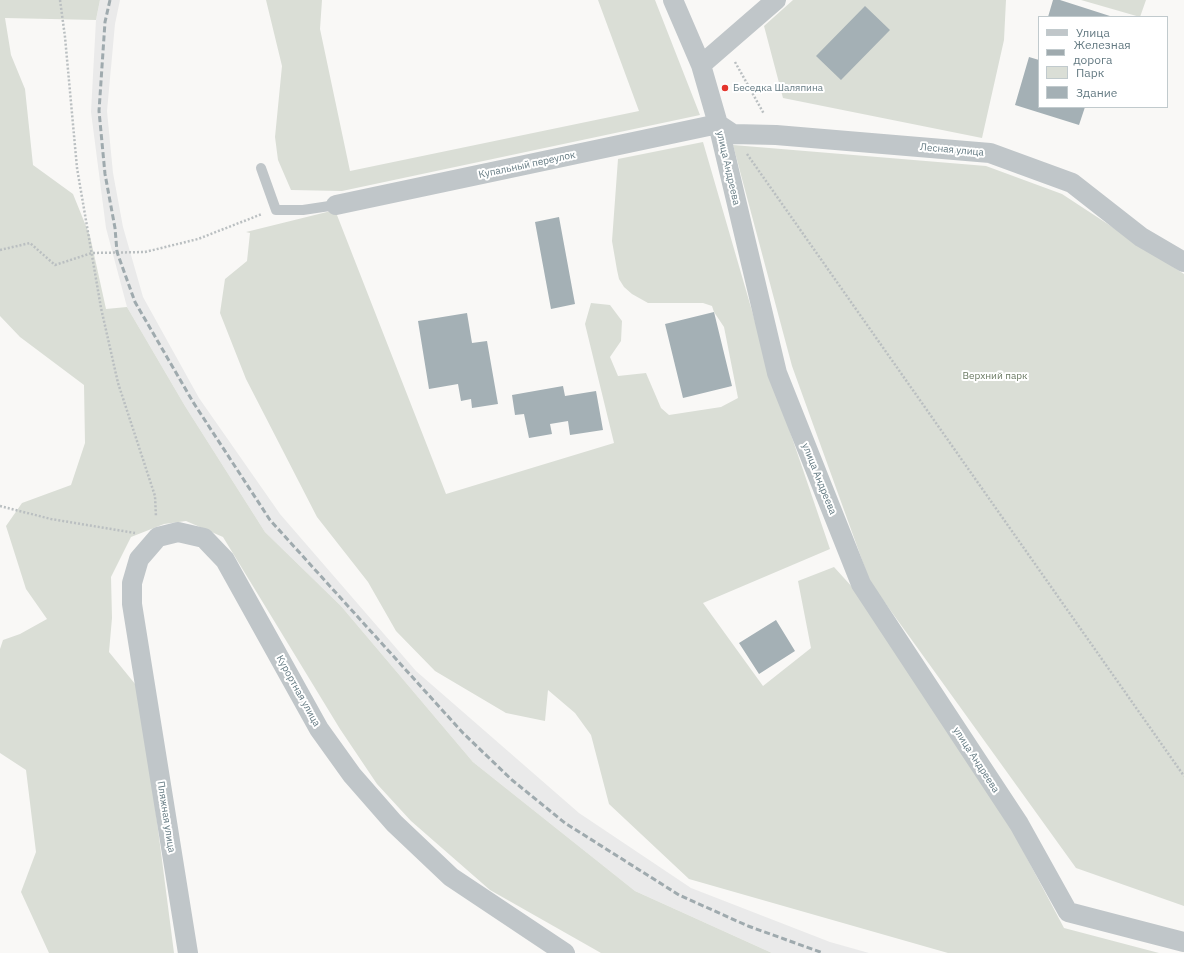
<!DOCTYPE html>
<meta charset="utf-8">
<style>
body{margin:0}
#map{position:relative;width:1184px;height:953px;overflow:hidden;background:#f9f8f6;font-family:"IBM Plex Sans",sans-serif}
canvas{display:block}
.legend{position:absolute;left:1038px;top:16px;width:130px;height:92px;box-sizing:border-box;background:#fff;border:1px solid #c1cacd;margin:0;padding:5px 7px;list-style:none;font-size:12px;color:#647a82}
.legend li{display:flex;align-items:center;gap:8px;height:20px}
.legend b{width:20px;border:1px solid #c1cacd}
</style>
<div id="map">
<canvas width="1184" height="953"></canvas>
<ul class="legend">
<li><b style="height:5px;background:#c0c6c9"></b>Улица</li>
<li><b style="height:5px;background:#9faaae"></b>Железная дорога</li>
<li><b style="height:11px;background:#daded6"></b>Парк</li>
<li><b style="height:11px;background:#a4b0b5"></b>Здание</li>
</ul>
</div>
<script>
const ctx = document.querySelector('canvas').getContext('2d');
ctx.lineJoin = 'round';
function fill(path, color) {
  ctx.fillStyle = color;
  ctx.fill(path, 'evenodd');
}
function toPath(rows) {
  const path = new Path2D();
  for (const r of rows) {
    path.moveTo(r[0], r[1]);
    for (let i = 2; i < r.length; i += 2) path.lineTo(r[i], r[i + 1]);
  }
  return path;
}
function stroke(path, color, width, dash) {
  ctx.strokeStyle = color;
  ctx.lineWidth = width;
  ctx.lineCap = dash ? 'butt' : 'round';
  ctx.setLineDash(dash || []);
  ctx.stroke(path);
}
function label(font, color, halo, rows, align = 'center') {
  ctx.font = font + ' "IBM Plex Sans",sans-serif';
  ctx.lineWidth = 4;
  ctx.setLineDash([]);
  ctx.textBaseline = 'middle';
  ctx.strokeStyle = halo;
  ctx.fillStyle = color;
  for (const [text, x, y, turn = 0] of rows) {
    ctx.save();
    ctx.translate(x, y);
    ctx.rotate((+turn || 0) * Math.PI / 180);
    ctx.textAlign = isNaN(turn) ? turn : align;
    if (halo) ctx.strokeText(text, 0, 0);
    ctx.fillText(text, 0, 0);
    ctx.restore();
  }
}
const built = toPath([
 [100,0,120,0,115,24,107,111,113,173,123,227,143,297,199,398,280,514,416,671,579,813,691,888,830,942,869,953,772,953,635,891,473,762,341,606,265,532,185,406,127,307,106,228,91,112,96,20]
]);
const green = toPath([
 [0,0,100,0,96,20,5,18,11,55,25,89,33,165,73,194,90,236,106,309,127,307,185,406,265,532,341,606,473,762,635,891,772,953,601,953,490,890,411,821,377,784,340,729,223,537,186,521,164,524,131,537,111,577,112,618,109,652,140,690,174,953,49,953,21,892,36,852,26,770,0,753,0,649,3,640,20,634,47,619,26,589,6,526,22,503,71,485,85,443,84,385,20,337,0,316],
 [266,0,322,0,320,29,350,171,639,111,598,0,655,0,700,115,342,191,291,190,278,160,275,137,282,66],
 [793,0,1006,0,1004,40,982,138,783,98,764,26],
 [1081,0,1146,0,1140,17],
 [703,142,770,373,830,549,703,603,763,686,811,648,798,581,834,567,854,589,1011,828,1064,928,1159,953,948,953,689,879,609,804,591,735,575,713,548,690,545,721,506,713,435,671,396,631,368,582,317,517,246,379,220,313,225,279,247,261,250,233,246,232,335,210,446,494,614,443,585,324,591,303,610,305,622,321,621,341,610,357,618,376,646,373,661,408,669,415,721,407,738,398,724,327,714,312,712,306,703,303,648,303,632,294,624,287,619,279,617,270,612,241,618,159],
 [733,145,986,166,1062,194,1184,274,1184,906,1076,868,870,582,792,366]
]);
const building = toPath([
 [1053,0,1060,0,1113,17,1048,17],
 [865,6,890,30,841,80,816,56],
 [1029,57,1039,60,1039,107,1085,107,1079,125,1015,105],
 [559,217,575,304,551,309,535,222],
 [714,312,732,386,683,398,665,324],
 [467,313,472,343,487,341,498,404,472,408,471,399,461,401,458,384,429,389,418,321],
 [563,386,565,396,596,391,603,430,570,435,568,421,550,424,552,434,529,438,524,414,515,415,512,395],
 [776,620,795,651,759,674,739,643]
]);
const path = toPath([
 [60,0,65,37,77,168,101,308,118,383,155,496,156,517],
 [735,62,764,114],
 [747,154,1184,776],
 [0,250,30,243,55,265,92,253,145,252,198,239,262,214],
 [0,506,51,519,135,533]
]);
const lane = toPath([
 [261,168,276,210,303,210,336,205]
]);
const street = toPath([
 [673,0,701,65,718,124,777,373,861,584,1019,824,1068,912,1184,942],
 [701,65,776,0],
 [336,205,718,124,733,134,776,135,990,153,1072,183,1141,237,1184,262],
 [188,953,132,604,132,583,139,559,158,537,178,532,204,538,225,560,319,729,352,775,394,823,451,877,565,953]
]);
const rail = toPath([
 [110,0,105,22,99,111,105,174,115,228,117,252,135,302,193,402,270,520,463,733,512,780,565,823,679,895,748,926,823,953]
]);
const markers = [
 [725,88,4,"#e4352c"]
];
const poiNames = [
 ["Беседка Шаляпина",733,88]
];
const streetNames = [
 ["Лесная улица",952,150,5],
 ["Купальный переулок",527,165,-12],
 ["улица Андреева",728,168,77],
 ["улица Андреева",819,479,68],
 ["Курортная улица",298,691,61],
 ["улица Андреева",976,760,57],
 ["Пляжная улица",166,817,81]
];
const parkNames = [
 ["Верхний парк",995,376]
];
fill(built, '#eaeaea');
fill(green, '#daded6');
fill(building, '#a4b0b5');
stroke(path, '#babfc1', 2.5, [2, 2]);
stroke(lane, '#c0c6c9', 10);
stroke(street, '#c0c6c9', 20);
stroke(rail, '#9faaae', 3, [6, 3]);
for (const [x, y, r, color] of markers) {
  const dot = new Path2D();
  dot.arc(x, y, r, 0, 2 * Math.PI);
  ctx.fillStyle = color;
  ctx.fill(dot);
  stroke(dot, '#fff', 1.5);
}
label('10px', '#647a82', '#fff', poiNames, 'left');
label('10px', '#647a82', '#fff', streetNames);
label('10px', '#6b7a63', '#fff', parkNames);
</script>
